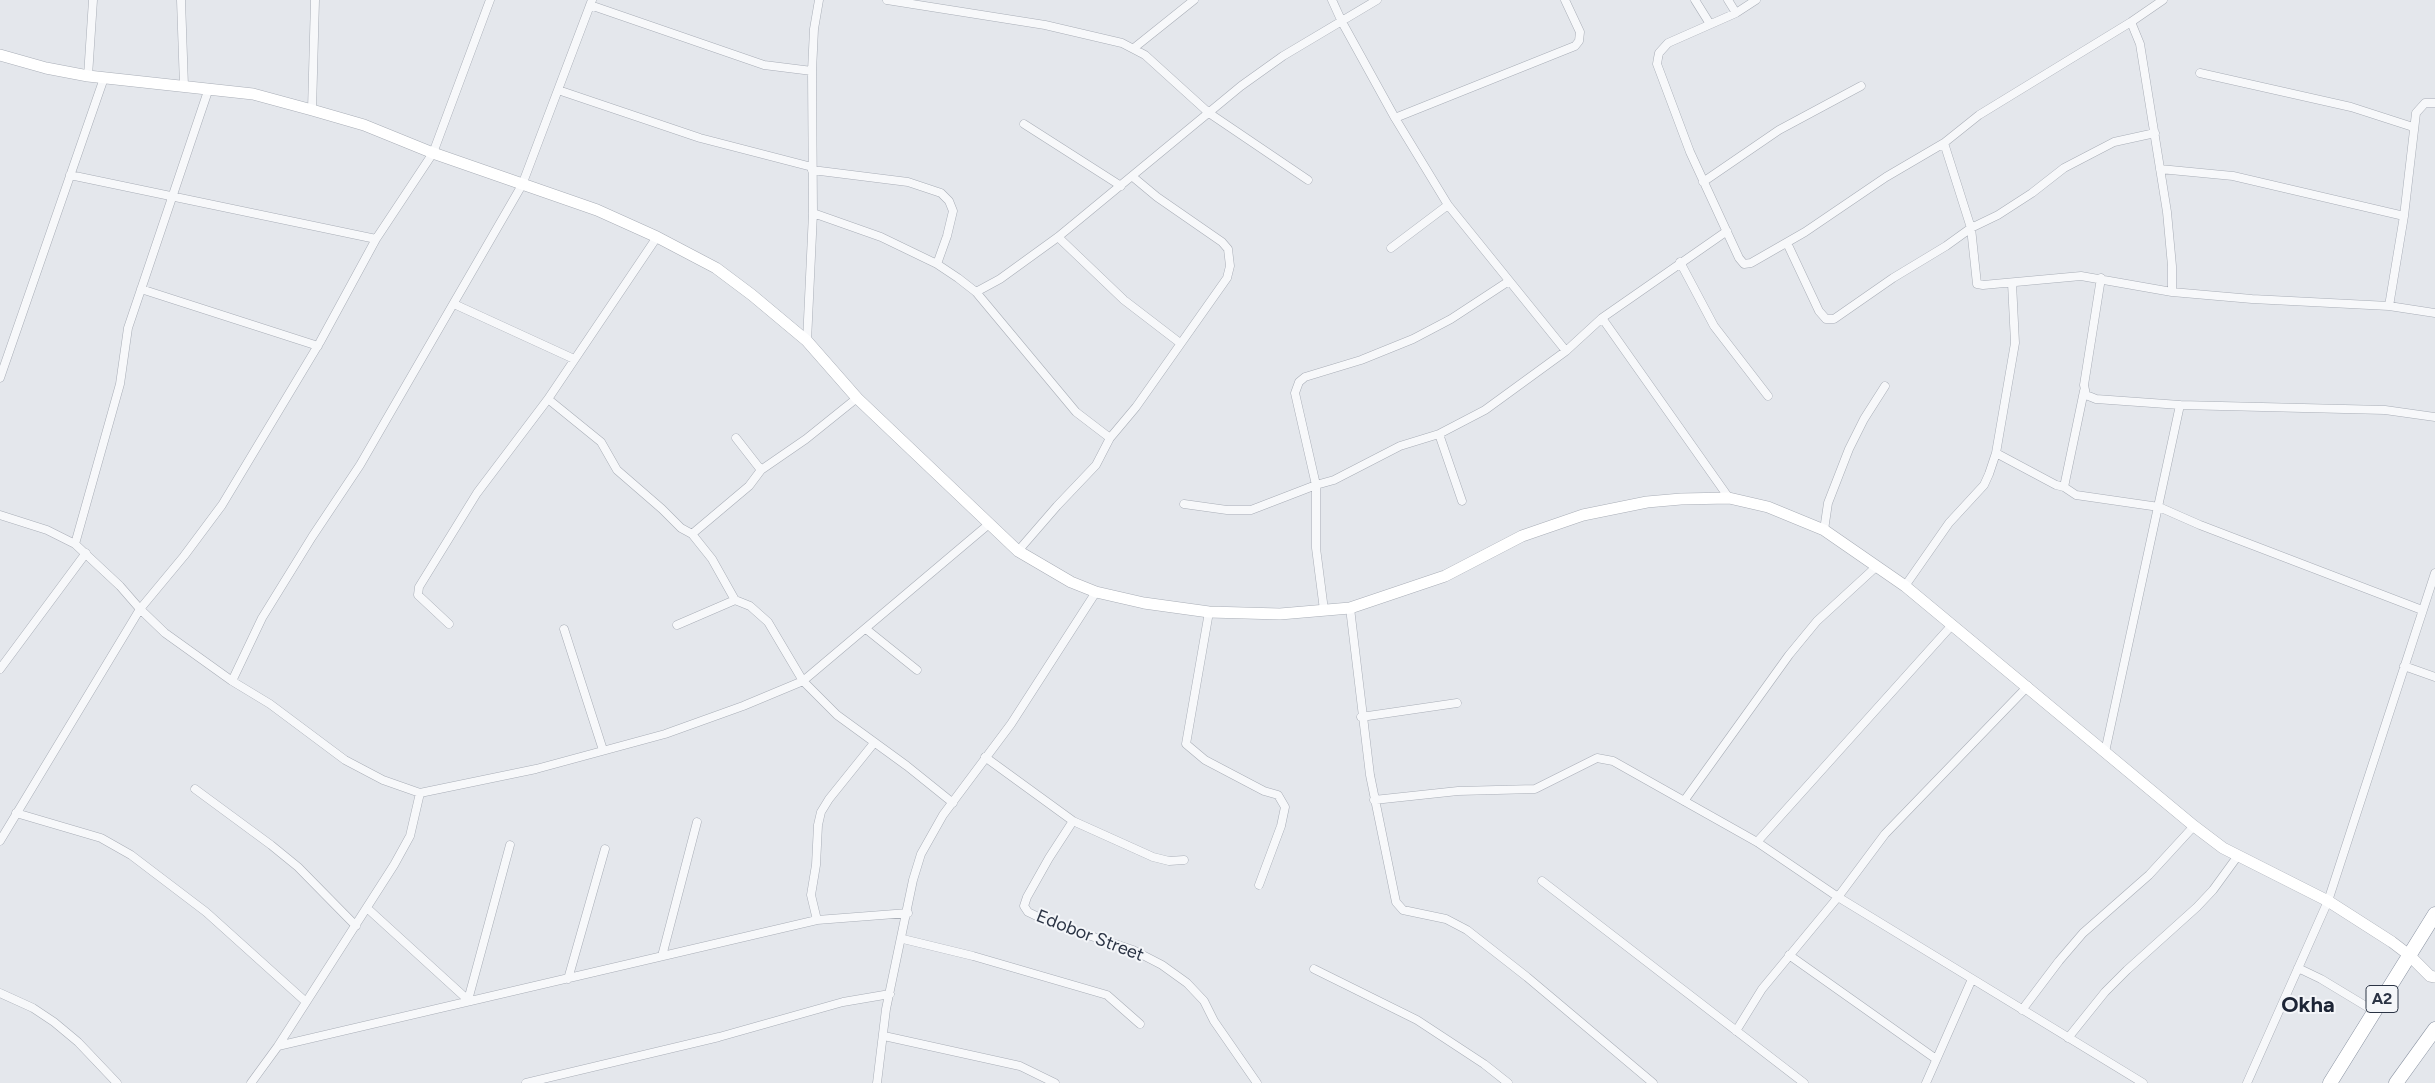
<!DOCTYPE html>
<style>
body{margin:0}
canvas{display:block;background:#e4e7ec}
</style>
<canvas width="2435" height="1083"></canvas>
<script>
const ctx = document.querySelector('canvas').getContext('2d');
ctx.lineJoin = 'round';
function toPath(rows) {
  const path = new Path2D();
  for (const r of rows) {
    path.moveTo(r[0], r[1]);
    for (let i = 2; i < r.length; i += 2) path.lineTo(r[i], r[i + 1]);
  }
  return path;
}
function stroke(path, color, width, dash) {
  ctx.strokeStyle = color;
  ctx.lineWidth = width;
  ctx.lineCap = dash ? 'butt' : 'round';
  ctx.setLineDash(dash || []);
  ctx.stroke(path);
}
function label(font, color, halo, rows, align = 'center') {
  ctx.font = font + ' Figtree,sans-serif';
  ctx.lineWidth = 4;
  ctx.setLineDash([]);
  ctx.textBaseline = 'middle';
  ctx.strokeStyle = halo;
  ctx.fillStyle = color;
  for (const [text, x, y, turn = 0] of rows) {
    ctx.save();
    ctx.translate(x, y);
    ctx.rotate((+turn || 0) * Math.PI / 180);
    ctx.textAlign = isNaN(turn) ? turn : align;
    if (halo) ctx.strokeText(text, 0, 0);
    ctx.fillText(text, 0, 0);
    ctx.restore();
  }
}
const street = toPath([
 [181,0,184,86],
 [887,0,1045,25,1122,43,1145,55,1209,113,1308,180],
 [1332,0,1342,22,1395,118,1448,205,1566,351],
 [1695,0,1710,24],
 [1728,0,1736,13],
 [1756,0,1736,13,1668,43,1659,53,1658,58,1657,64,1690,152,1739,258,1744,264,1751,263,1805,232,1886,177,1944,143,1979,115,2131,22],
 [2163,0,2131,22,2140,44,2167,212,2172,266,2172,292,2252,299,2389,306,2435,313],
 [590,5,764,65,812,71],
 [1134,48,1194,0],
 [2200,73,2351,107,2413,127],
 [88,76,93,0],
 [558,90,700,138,812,167],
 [312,110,315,0],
 [1395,118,1575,46,1579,41,1580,32,1565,0],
 [1024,124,1121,186],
 [1944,143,1971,228,1977,284,1983,285,2081,276,2172,292],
 [2160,169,2233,176,2404,216],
 [812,170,908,182,941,193,949,201,953,211,947,236,937,264],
 [70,175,376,239],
 [1703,182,1779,130,1861,86],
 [813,213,881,237,937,264,958,278,976,292,1076,412,1110,438],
 [1058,237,1124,300,1180,343],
 [1787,243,1819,311,1826,319,1834,319,1893,278,1946,246,1971,228,1998,215,2032,193,2064,168,2114,142,2155,133],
 [1391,248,1448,205],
 [1680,262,1714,326,1768,396],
 [2101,278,2084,385,2086,395,2096,399,2180,405],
 [141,289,318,346],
 [976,292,1000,279,1058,237,1241,86,1283,56,1377,0],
 [454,304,574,359],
 [2389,306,2404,216,2416,113,2425,103,2435,103],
 [1602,318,1729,498],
 [807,341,813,213,812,71,814,29,819,0],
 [0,378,104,78],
 [857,398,806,439,761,470,749,486,692,534,712,559,735,600,750,606,768,622,803,681,837,715,907,766,953,803],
 [548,399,601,442,617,470,662,509,681,528,692,534],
 [1439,434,1462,501],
 [736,438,761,470],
 [1996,453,2056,485,2064,487,2076,495,2159,507,2200,525,2422,610],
 [2064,487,2084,391],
 [1184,504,1227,510,1251,510,1316,485,1295,393,1299,382,1305,377,1361,360,1413,339,1451,319,1509,281],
 [0,515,47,530,75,544,120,586,140,609,165,633,232,681,270,704,345,760,383,780,420,793],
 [1824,530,1828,503,1849,449,1864,419,1885,386],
 [75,544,120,384,128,328,209,88],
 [1018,551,1057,506,1096,465,1110,438,1136,407,1227,278,1230,266,1228,249,1222,242,1157,197,1133,177],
 [1905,586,1949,523,1984,485,1989,474,1996,453,2015,343,2012,283],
 [1350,608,1370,775,1396,902,1403,910,1446,919,1467,930,1527,977,1653,1083],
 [1324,610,1316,548,1316,485,1334,480,1400,446,1439,434,1485,410,1566,351,1602,318,1727,231],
 [1209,612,1186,744,1205,760,1264,791,1278,795,1285,807,1281,826,1259,885],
 [449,624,418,595,419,587,477,493,548,399,657,237],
 [677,625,735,600],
 [564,629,603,750],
 [866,629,917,670],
 [2404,666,2435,677],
 [0,669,86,553],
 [232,681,262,618,312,537,360,465,522,185,592,0],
 [1361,717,1457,703],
 [2105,752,2180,405,2385,410,2435,417],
 [985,757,1073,821,1153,857,1169,861,1184,860],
 [195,789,271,845,298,867,356,926],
 [1374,800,1458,791,1535,789,1597,758,1613,761,1757,842,1838,897,2143,1083],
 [1684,801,1789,655,1817,621,1877,566],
 [16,813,101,838,131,855,206,912,306,1002],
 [1073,821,1049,858,1027,897,1024,906,1028,912,1049,922,1133,950,1162,965,1187,983,1204,1001,1214,1021,1257,1083],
 [0,841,140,609,184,556,222,505,320,342,376,239,433,153,490,0],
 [1757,842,1952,625],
 [1542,881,1804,1083],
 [367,908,468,1000,510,845],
 [817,920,811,895,816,865,818,825,821,812,829,799,874,743],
 [903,939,973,956,1107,995,1140,1024],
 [1789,955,1936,1059],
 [662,956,697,822],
 [2298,968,2321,979,2374,1011],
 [1314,969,1417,1020,1484,1064,1508,1083],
 [568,979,605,849],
 [0,993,33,1008,54,1022,78,1042,117,1083],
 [2022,1010,2059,961,2083,933,2149,875,2194,826],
 [1736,1031,1762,989,1838,897,1885,834,2028,686],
 [884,1036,1020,1066,1055,1083],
 [2068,1038,2105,992,2127,970,2197,907,2213,890,2237,857],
 [278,1046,394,865,410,836,420,793,536,769,665,734,743,706,803,681,989,524],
 [251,1083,278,1046,817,920,908,913],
 [526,1083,719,1037,843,1002,890,994],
 [877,1083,886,1009,913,880,921,854,943,815,1011,724,1096,592],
 [1926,1083,1972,979],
 [2247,1083,2328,901,2435,573]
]);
const secondary = toPath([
 [0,55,46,68,88,76,253,94,312,110,364,125,433,153,597,210,657,237,716,268,752,295,807,341,857,398,1018,551,1071,582,1096,592,1144,603,1209,612,1280,614,1350,608,1445,576,1522,536,1583,515,1647,502,1681,499,1729,498,1768,507,1824,530,1905,586,2194,826,2223,848,2328,901,2392,942,2409,955,2430,976,2435,977]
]);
const highway = toPath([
 [2330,1083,2435,914],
 [2396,1083,2435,1029]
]);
const shields = [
 [2382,999,32]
];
const shieldNames = [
 ["A2",2382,999]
];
const streetNames = [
 ["Edobor Street",1090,936,21]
];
const districtNames = [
 ["Okha",2308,1006]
];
stroke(street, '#a9aeb7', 9);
stroke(secondary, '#a9aeb7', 12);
stroke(highway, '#8b94a3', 15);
stroke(street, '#f7f8fa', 8);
stroke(secondary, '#fff', 11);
stroke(highway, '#fff', 14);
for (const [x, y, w] of shields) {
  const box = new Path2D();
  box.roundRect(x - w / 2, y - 13.5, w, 27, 4);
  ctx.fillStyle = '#f4f6f9';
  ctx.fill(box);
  stroke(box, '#2b3445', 1);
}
label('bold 16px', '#2b3445', null, shieldNames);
label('18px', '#2b3445', '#f4f6f9', streetNames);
label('bold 22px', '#1d2536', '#f4f6f9', districtNames);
</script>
